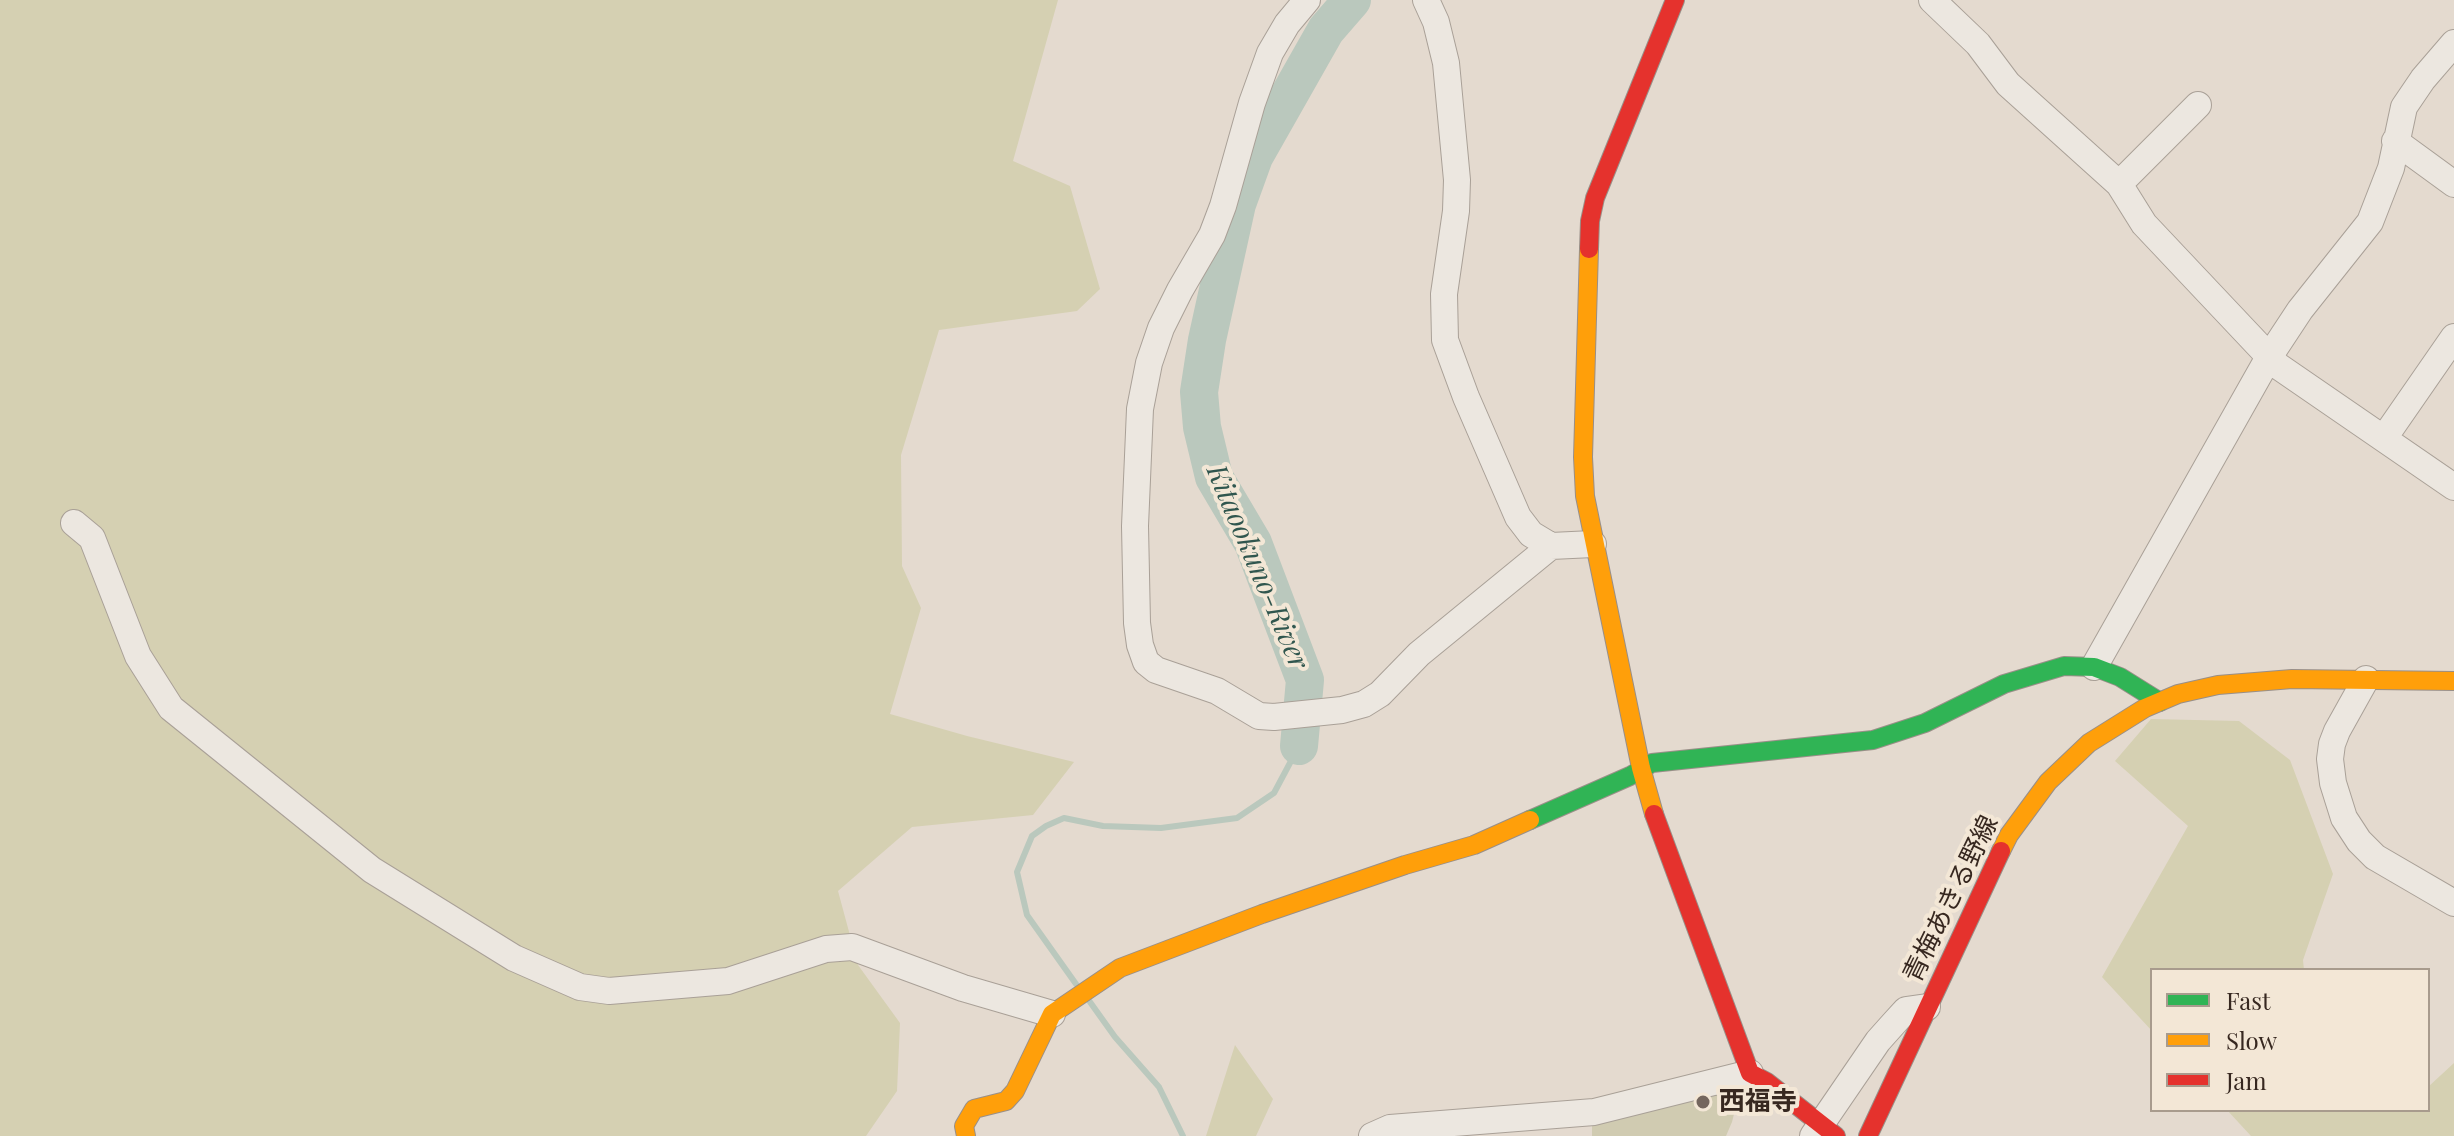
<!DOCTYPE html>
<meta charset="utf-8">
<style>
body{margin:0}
#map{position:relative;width:2454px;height:1136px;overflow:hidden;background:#e4dacf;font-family:"Playfair Display",serif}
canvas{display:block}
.legend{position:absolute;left:2150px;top:968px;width:280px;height:144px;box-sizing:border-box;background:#f3e7d6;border:2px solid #a89b8d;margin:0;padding:10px 14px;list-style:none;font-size:24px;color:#372820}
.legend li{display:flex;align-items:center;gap:16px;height:40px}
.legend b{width:40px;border:2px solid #a89b8d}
</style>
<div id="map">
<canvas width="2454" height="1136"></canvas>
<ul class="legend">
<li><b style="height:10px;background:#30b455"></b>Fast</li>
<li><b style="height:10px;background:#ff9f0a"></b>Slow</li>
<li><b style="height:10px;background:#e5322d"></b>Jam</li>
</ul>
</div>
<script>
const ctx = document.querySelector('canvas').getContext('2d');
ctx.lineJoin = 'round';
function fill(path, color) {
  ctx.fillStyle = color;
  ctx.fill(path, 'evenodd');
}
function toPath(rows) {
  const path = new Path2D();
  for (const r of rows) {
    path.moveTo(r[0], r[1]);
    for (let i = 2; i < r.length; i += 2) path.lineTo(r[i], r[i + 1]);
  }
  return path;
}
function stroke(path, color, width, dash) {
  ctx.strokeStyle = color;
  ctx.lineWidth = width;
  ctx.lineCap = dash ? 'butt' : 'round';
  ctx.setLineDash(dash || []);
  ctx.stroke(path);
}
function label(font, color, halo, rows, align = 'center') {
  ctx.font = font + ' "Playfair Display","Noto Sans JP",serif';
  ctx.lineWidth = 8;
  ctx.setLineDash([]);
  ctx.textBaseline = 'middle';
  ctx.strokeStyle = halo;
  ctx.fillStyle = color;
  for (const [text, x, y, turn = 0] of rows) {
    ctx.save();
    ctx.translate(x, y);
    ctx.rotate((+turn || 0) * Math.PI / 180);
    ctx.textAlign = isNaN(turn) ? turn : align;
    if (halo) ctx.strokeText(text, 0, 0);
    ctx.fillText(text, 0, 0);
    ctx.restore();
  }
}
const green = toPath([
 [0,0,1058,0,1013,161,1070,186,1100,289,1077,311,939,330,901,455,902,566,921,608,890,714,967,736,1074,762,1033,815,912,827,838,891,858,965,900,1023,897,1091,866,1136,0,1136],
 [2151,719,2239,721,2290,760,2333,874,2303,960,2304,970,2152,970,2152,1031,2102,977,2188,826,2115,761],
 [1235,1045,1273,1099,1256,1136,1206,1136],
 [2454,1063,2454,1136,2251,1136,2227,1110,2428,1110,2428,1087]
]);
const cemetery = toPath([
 [1741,1086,1732,1122,1726,1136,1592,1136,1592,1118]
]);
const stream = toPath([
 [1076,984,1027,915,1017,872,1032,836,1046,826,1064,818,1103,826,1161,828,1237,818,1274,793,1299,746],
 [1090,1002,1115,1037,1159,1087,1183,1136]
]);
const river = toPath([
 [1299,746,1305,680,1253,543,1214,477,1202,427,1199,392,1207,340,1237,204,1254,157,1326,30,1352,0]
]);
const street = toPath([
 [1307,0,1287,24,1270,53,1252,103,1223,206,1212,235,1180,290,1161,328,1149,363,1140,409,1135,526,1137,623,1140,645,1146,662,1156,670,1217,691,1259,716,1274,717,1342,710,1364,704,1380,694,1419,654,1551,546,1593,544],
 [1426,0,1436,22,1446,63,1457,180,1456,211,1444,294,1445,340,1466,397,1518,517,1531,534,1551,546],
 [1932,0,1978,44,2008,84,2119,184,2144,224,2278,366,2454,487],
 [2395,141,2454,184],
 [2119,184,2198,105],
 [2384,438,2454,337],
 [74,523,92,538,138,656,171,708,372,870,514,958,580,987,609,991,728,981,826,949,852,947,963,988,1052,1014],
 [2094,667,2269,357,2300,310,2370,222,2391,168,2404,107,2423,79,2454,43],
 [2366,679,2337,731,2332,744,2330,759,2333,783,2344,818,2359,841,2375,857,2454,903],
 [1372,1136,1390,1128,1594,1112,1750,1073],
 [1813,1136,1878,1041,1895,1022,1906,1010,1927,1007]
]);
const fast = toPath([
 [1530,820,1630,776,1652,763,1873,740,1925,723,2004,684,2064,666,2094,667,2120,677,2160,702]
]);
const slow = toPath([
 [1589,249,1583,457,1585,496,1641,768,1654,814],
 [2001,851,2009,835,2048,782,2089,743,2145,708,2178,694,2218,685,2292,679,2454,681],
 [966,1136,964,1126,974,1109,1006,1101,1015,1091,1052,1014,1120,968,1262,914,1405,865,1474,845,1530,820]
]);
const jam = toPath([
 [1589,249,1590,221,1595,198,1675,0],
 [1654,814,1750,1073,1767,1082,1836,1136],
 [1868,1136,2001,851]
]);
const markers = [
 [1703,1102,8,"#74665d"]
];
const streetNames = [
 ["青梅あきる野線",1951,899,-64]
];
const poiNames = [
 ["西福寺",1719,1102]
];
const waterNames = [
 ["Kitaookuno-River",1257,567,67]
];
fill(green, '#d5d0b2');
fill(cemetery, '#d0cbb1');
stroke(stream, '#bac8bd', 6);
stroke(river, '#bac8bd', 38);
stroke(street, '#a9a097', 28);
stroke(fast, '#998f88', 20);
stroke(slow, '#998f88', 20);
stroke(jam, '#998f88', 20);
stroke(street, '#ece7e0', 26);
stroke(fast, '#30b455', 18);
stroke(slow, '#ff9f0a', 18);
stroke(jam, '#e5322d', 18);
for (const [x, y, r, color] of markers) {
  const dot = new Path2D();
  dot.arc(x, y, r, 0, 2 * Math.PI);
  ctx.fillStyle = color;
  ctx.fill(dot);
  stroke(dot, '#f3e7d6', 3);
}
label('26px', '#372820', '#f3e7d6', streetNames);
label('bold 26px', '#372820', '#f3e7d6', poiNames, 'left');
label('italic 28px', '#30564e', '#f3e7d6', waterNames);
</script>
